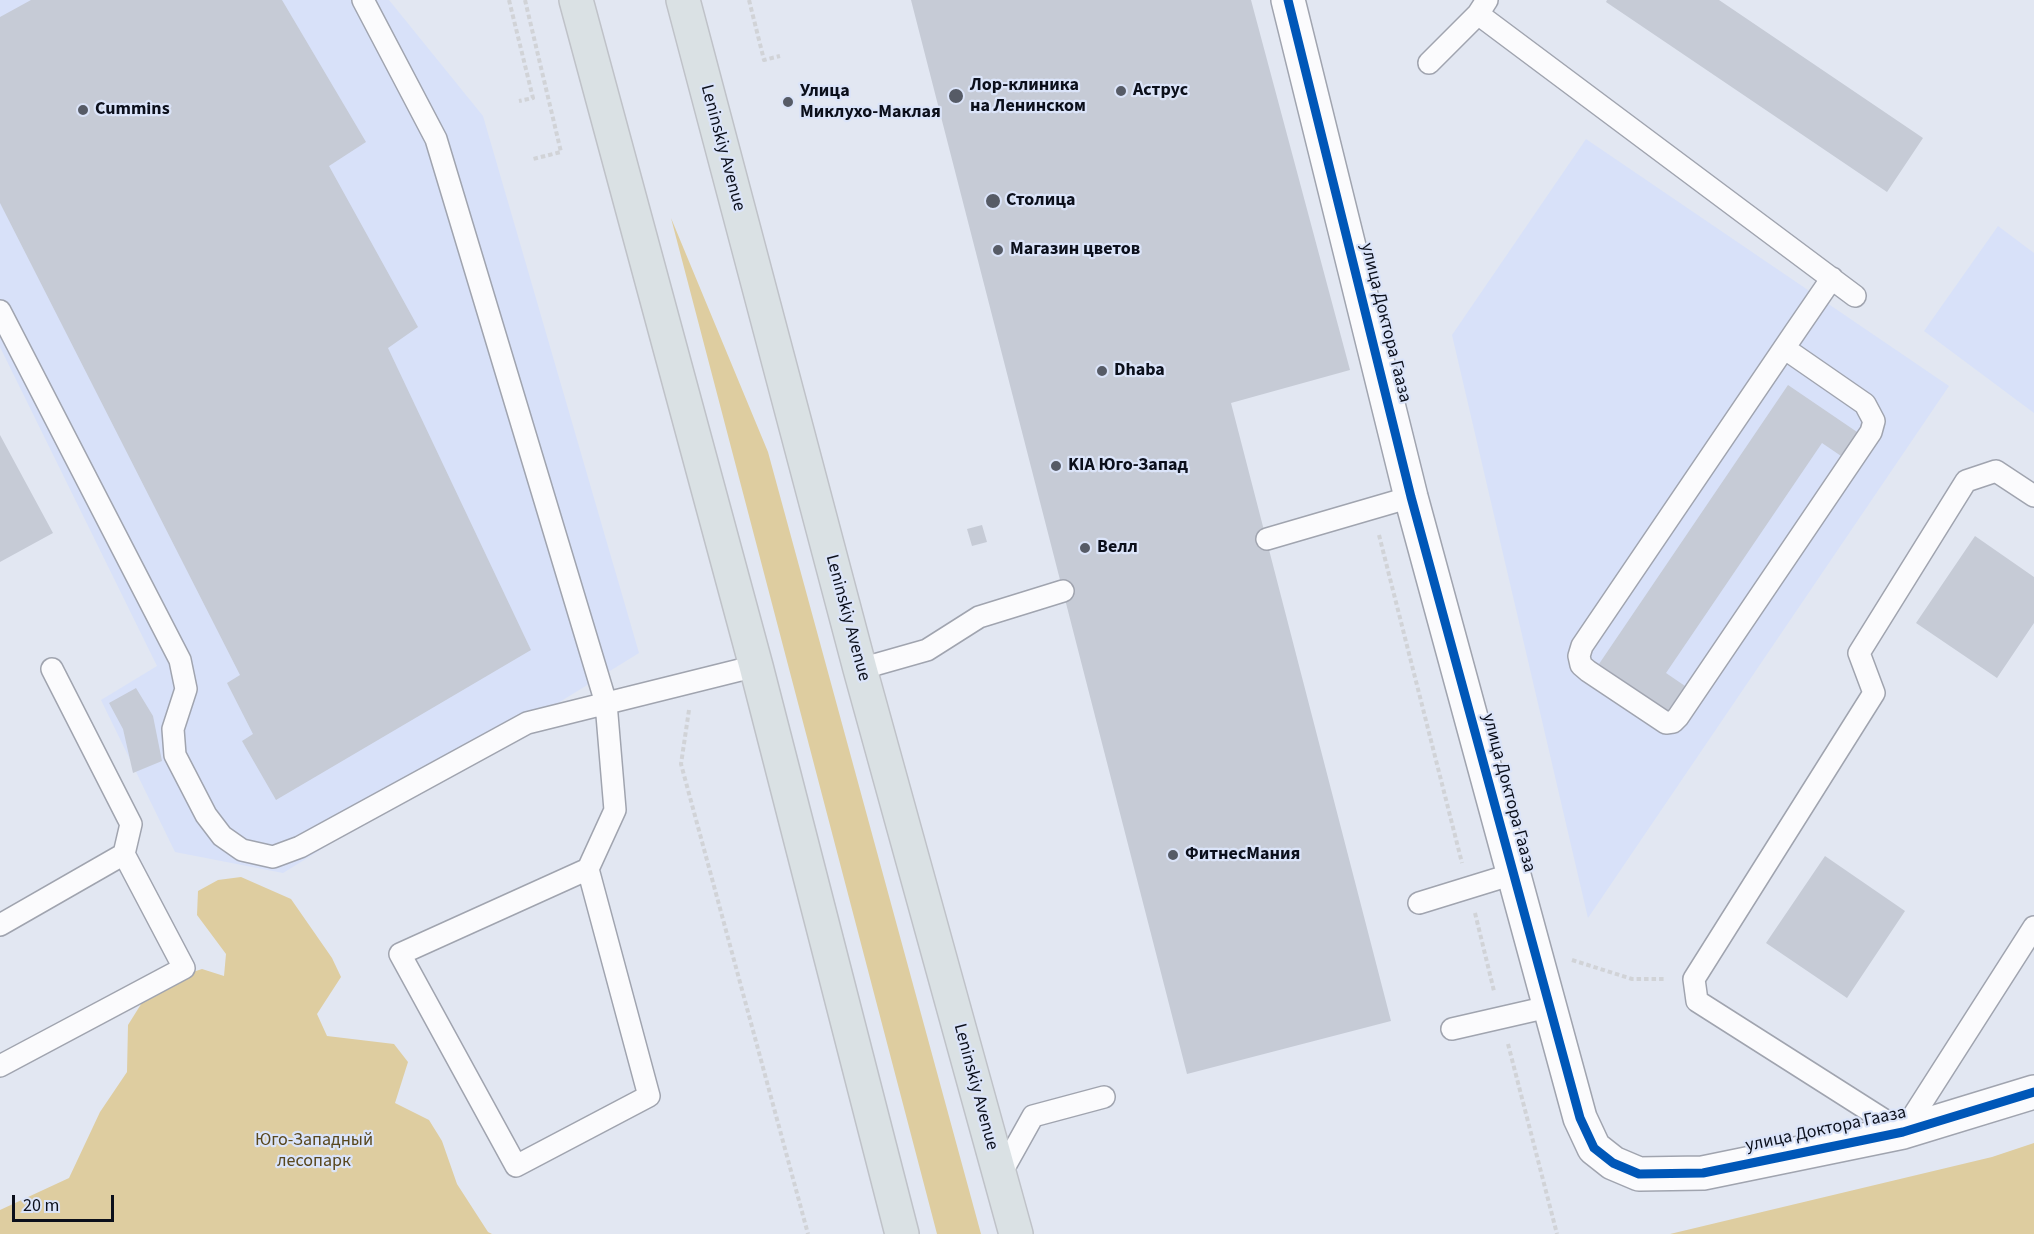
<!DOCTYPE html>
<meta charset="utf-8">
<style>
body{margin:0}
#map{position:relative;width:2034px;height:1234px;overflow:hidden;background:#e2e7f2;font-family:"Source Sans 3",sans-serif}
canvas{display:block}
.scale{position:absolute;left:12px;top:1195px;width:102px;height:27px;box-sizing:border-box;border:3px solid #0b0f1b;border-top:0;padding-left:8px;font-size:18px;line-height:21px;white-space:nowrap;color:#0b0f1b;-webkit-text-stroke:4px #dbe4f9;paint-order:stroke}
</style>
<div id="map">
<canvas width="2034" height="1234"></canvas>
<div class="scale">20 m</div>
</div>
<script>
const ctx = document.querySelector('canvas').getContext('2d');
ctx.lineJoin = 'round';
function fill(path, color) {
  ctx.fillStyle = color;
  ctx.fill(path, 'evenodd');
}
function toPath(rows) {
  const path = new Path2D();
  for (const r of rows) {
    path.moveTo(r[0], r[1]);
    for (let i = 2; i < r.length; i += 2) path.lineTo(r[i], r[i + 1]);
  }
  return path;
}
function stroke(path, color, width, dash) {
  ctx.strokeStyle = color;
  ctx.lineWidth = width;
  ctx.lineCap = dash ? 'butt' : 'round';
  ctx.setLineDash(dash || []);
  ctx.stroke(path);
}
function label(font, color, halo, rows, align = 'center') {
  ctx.font = font + ' "Source Sans 3",sans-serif';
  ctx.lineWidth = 4.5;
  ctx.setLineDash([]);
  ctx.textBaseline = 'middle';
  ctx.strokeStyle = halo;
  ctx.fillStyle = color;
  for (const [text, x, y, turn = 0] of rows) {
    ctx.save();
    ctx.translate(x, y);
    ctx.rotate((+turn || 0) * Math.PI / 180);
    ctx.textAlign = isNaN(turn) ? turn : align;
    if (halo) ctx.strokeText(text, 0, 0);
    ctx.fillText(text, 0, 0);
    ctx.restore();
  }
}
const built = toPath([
 [0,0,389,0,483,116,639,653,283,873,175,852,101,700,157,666,0,347],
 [1586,139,1949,386,1588,918,1452,335],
 [1998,226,2034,253,2034,413,1924,331]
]);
const green = toPath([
 [671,218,768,452,981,1234,937,1234],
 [241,877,291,899,332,958,341,977,317,1014,327,1036,394,1044,408,1062,395,1103,429,1120,442,1141,457,1184,488,1232,492,1234,0,1234,0,1210,69,1178,100,1112,127,1072,128,1025,153,985,202,969,224,976,226,954,197,915,198,891,218,880],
 [2034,1143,2034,1234,1670,1234,1992,1157]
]);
const building = toPath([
 [31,0,282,0,366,142,329,166,418,327,388,348,531,650,276,800,242,741,253,734,227,683,240,675,0,203,0,17],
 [911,0,1251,0,1350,370,1231,403,1391,1021,1187,1074],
 [1607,0,1719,0,1923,138,1887,192,1606,2],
 [1788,385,1860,434,1844,458,1822,443,1666,673,1685,686,1668,711,1599,664],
 [0,435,53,533,0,562],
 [982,525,987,542,972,546,967,529],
 [1975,536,2034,577,2034,623,1997,678,1916,623],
 [136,688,153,716,162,761,133,773,123,729,109,703],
 [1825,856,1905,911,1847,998,1766,943]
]);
const path = toPath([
 [509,0,533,98,519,101],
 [525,0,561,152,533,159],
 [749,0,764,60,780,56],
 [1379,535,1462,863],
 [689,710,681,764,808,1234],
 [1475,913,1494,991],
 [1572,960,1632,979,1666,979],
 [1508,1044,1557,1234]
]);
const lane = toPath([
 [363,0,436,139,606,703,615,810,588,869,649,1096,516,1166,400,954,588,869],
 [1487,0,1478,14,1855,296],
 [1429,63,1478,14],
 [0,311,180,660,186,689,173,729,175,755,206,815,222,836,242,850,273,857,300,847,527,723,756,666],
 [1784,348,1865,404,1874,421,1871,432,1678,717,1673,722,1666,723,1588,671,1581,665,1579,656,1582,646,1795,332,1832,278],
 [2034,496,1996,471,1966,481,1859,653,1874,693,1694,979,1697,1001,1903,1132,2034,927],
 [1267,539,1411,497],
 [860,669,927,650,979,617,1063,591],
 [1419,903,1513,874],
 [0,925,124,854,131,824,52,669],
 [1452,1029,1548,1007],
 [0,1066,184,968,124,854],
 [999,1177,1033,1116,1104,1097]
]);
const street = toPath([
 [1288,0,1411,497,1580,1118,1594,1148,1613,1163,1639,1174,1703,1173,1903,1132,2034,1092]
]);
const primary = toPath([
 [576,0,756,666,902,1234],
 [683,0,860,669,1016,1234]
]);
const cycleway = toPath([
 [1288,0,1411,497,1580,1118,1594,1148,1613,1163,1639,1174,1703,1173,1903,1132,2034,1092]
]);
const markers = [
 [1121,91,6,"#565b66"],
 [956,96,8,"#565b66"],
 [788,102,6,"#565b66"],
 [83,110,6,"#565b66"],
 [993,201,8,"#565b66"],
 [998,250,6,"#565b66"],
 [1102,371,6,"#565b66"],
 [1056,466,6,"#565b66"],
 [1085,548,6,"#565b66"],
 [1173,855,6,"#565b66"]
];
const poiNames = [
 ["Лор-клиника",970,86],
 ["на Ленинском",970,107],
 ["Аструс",1133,91],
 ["Улица",800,92],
 ["Миклухо-Маклая",800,113],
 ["Cummins",95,110],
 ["Столица",1006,201],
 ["Магазин цветов",1010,250],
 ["Dhaba",1114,371],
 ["KIA Юго-Запад",1068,466],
 ["Велл",1097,548],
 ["ФитнесМания",1185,855]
];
const streetNames = [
 ["Leninskiy Avenue",722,148,75],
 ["улица Доктора Гааза",1385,323,76],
 ["Leninskiy Avenue",847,618,75],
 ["улица Доктора Гааза",1508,793,75],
 ["Leninskiy Avenue",975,1087,75],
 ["улица Доктора Гааза",1826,1130,-12]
];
const parkNames = [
 ["Юго-Западный",314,1141],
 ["лесопарк",314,1162]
];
fill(built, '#d8e1f9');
fill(green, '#decda0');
fill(building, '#c6cbd6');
stroke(lane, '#a0a4af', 24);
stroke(street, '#a0a4af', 36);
stroke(primary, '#bfc2c8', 36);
stroke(path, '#d1d3d7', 4, [4.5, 3]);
stroke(lane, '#fbfbfd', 21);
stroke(street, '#fbfbfd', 33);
stroke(primary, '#dae1e4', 33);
stroke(cycleway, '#0057b8', 9);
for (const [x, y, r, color] of markers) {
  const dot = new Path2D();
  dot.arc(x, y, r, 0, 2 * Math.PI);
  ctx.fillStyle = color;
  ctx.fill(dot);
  stroke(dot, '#dbe4f9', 2);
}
label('bold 18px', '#0b0f1b', '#dbe4f9', poiNames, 'left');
label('18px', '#0b0f1b', '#dbe4f9', streetNames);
label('18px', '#58471d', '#dbe4f9', parkNames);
</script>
